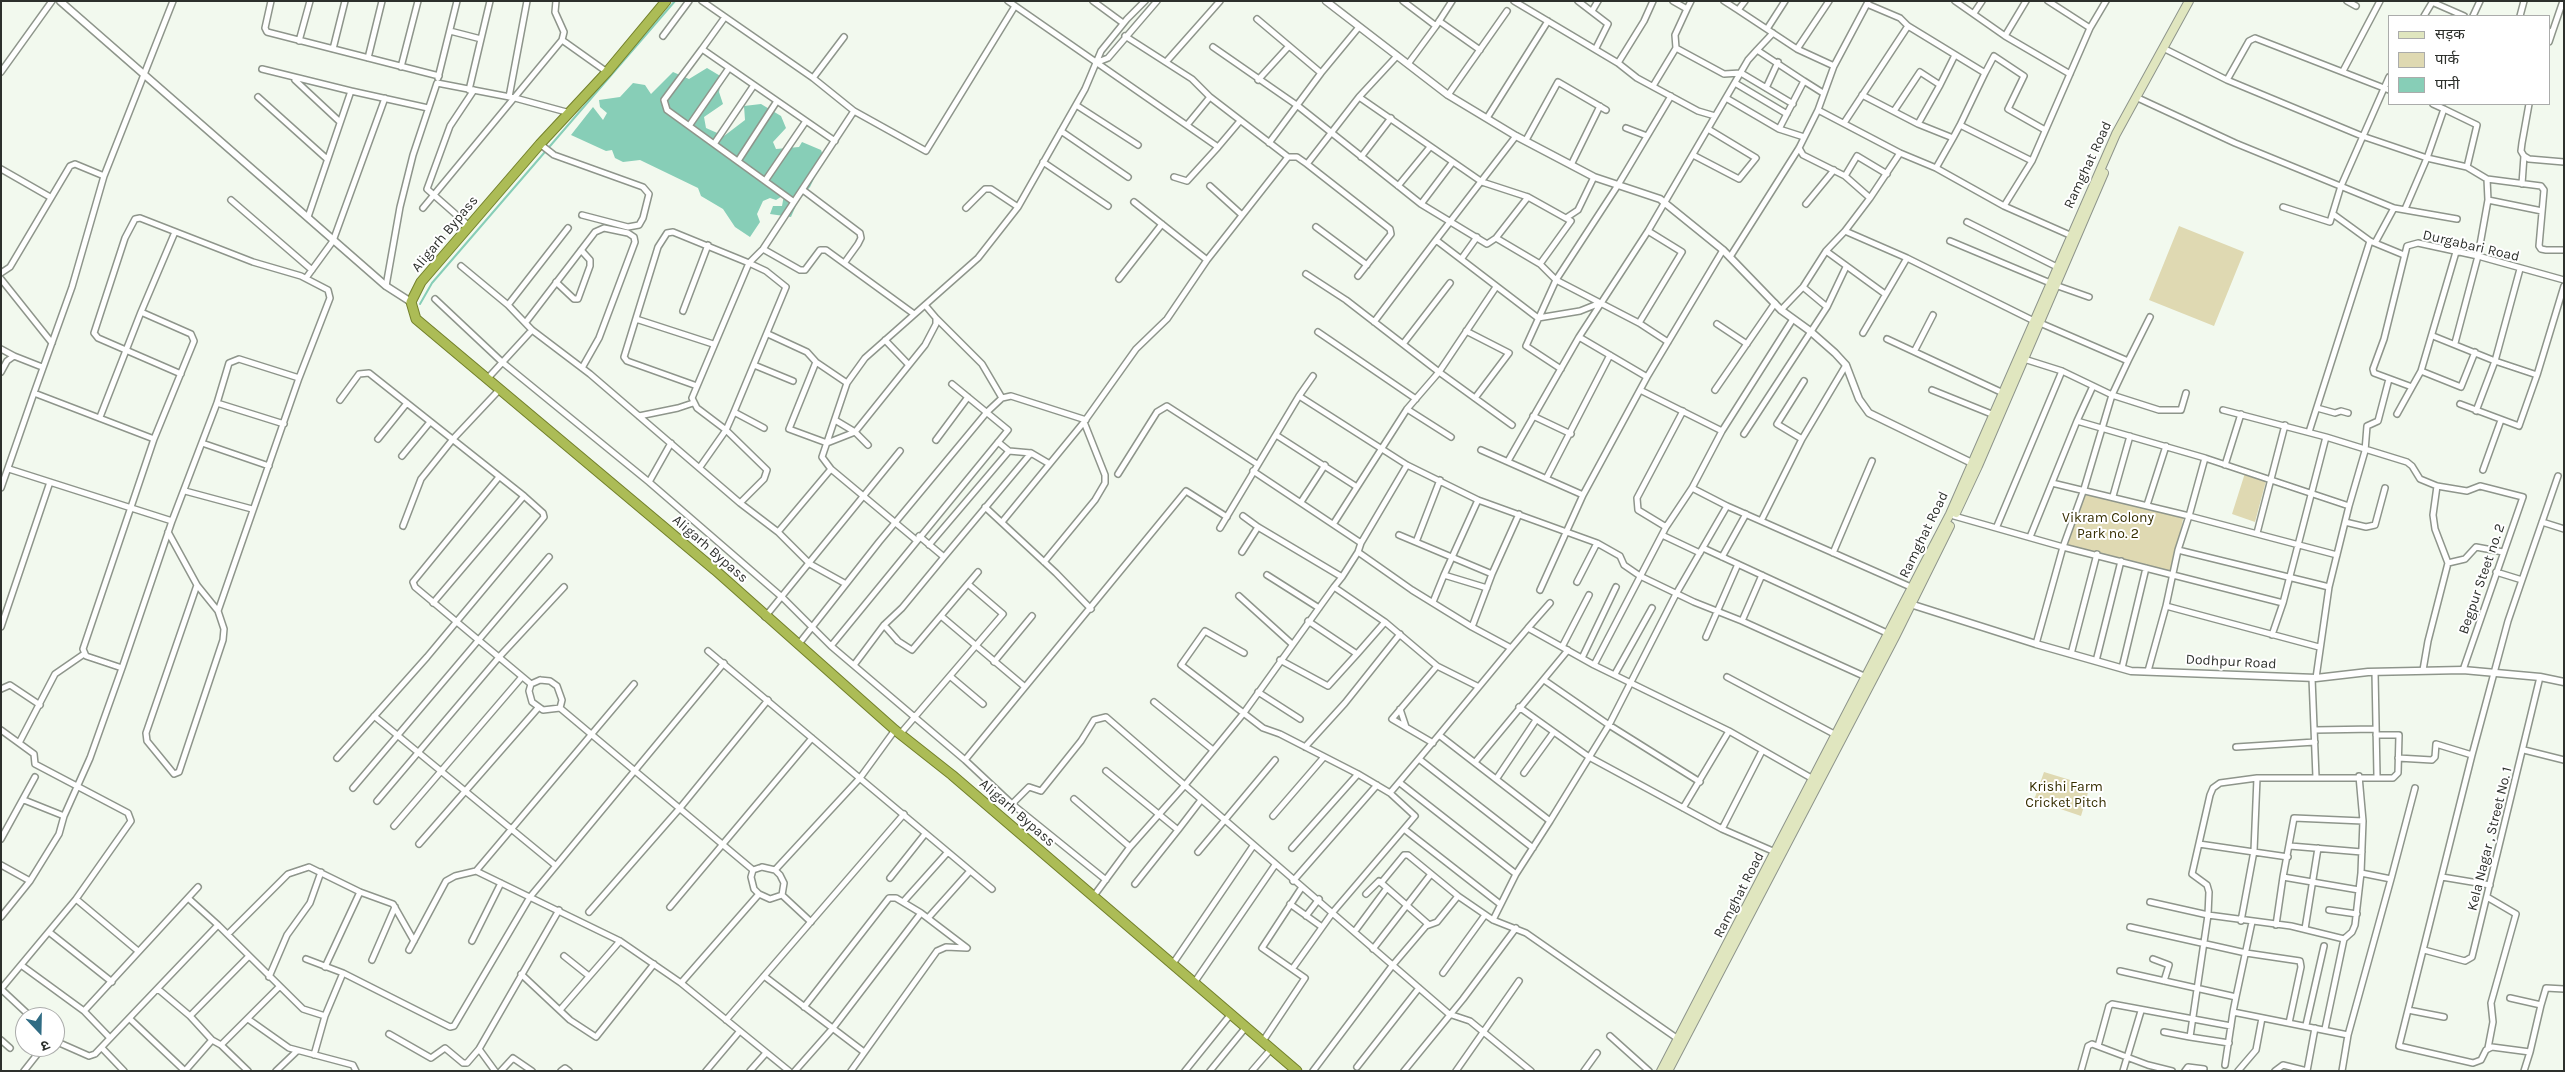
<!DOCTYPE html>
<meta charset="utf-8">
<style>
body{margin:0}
#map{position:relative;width:2565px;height:1072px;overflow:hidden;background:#f2f9ee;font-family:Karla,"Noto Sans Devanagari",sans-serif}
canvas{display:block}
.frame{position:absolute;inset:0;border:2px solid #2d302c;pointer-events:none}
.legend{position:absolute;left:2388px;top:15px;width:162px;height:90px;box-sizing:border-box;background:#fff;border:1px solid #abacab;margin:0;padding:6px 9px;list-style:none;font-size:15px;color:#2d302c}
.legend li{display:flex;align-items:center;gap:10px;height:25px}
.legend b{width:25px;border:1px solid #abacab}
.north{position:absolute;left:15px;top:1007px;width:50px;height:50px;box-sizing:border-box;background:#fff;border:1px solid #abacab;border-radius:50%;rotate:159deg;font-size:14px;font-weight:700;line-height:20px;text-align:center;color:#2d302c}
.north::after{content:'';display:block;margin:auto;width:18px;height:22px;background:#306c84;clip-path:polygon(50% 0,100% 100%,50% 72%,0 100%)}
</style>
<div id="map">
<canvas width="2565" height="1072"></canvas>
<div class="frame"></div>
<ul class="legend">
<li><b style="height:6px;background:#e0e6bf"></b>सड़क</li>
<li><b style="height:14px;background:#dfd9b2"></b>पार्क</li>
<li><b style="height:14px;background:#87ceb7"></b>पानी</li>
</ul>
<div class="north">उ</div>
</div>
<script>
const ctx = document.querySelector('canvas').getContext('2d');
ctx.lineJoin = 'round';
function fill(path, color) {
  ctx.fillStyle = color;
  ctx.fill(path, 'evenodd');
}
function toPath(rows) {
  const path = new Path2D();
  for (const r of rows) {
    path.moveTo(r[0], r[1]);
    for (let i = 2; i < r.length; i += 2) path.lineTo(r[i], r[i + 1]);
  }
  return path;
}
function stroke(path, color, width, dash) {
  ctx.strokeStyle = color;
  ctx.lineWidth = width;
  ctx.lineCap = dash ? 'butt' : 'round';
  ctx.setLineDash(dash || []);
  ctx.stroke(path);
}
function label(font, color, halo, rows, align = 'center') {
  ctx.font = font + ' Karla,sans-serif';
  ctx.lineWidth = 4;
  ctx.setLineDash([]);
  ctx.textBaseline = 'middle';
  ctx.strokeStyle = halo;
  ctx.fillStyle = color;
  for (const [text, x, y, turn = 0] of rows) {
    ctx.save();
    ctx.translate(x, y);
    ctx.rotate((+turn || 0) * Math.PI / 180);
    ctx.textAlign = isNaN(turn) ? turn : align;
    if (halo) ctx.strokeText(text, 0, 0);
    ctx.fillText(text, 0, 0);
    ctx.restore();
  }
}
const green = toPath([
 [2179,226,2244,252,2214,326,2149,300],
 [2245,473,2266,481,2255,522,2232,514],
 [2084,489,2184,514,2172,575,2065,548],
 [2044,772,2090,786,2081,816,2034,800]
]);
const water = toPath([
 [707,68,722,77,719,92,723,104,704,117,706,128,724,136,745,120,744,106,761,104,781,116,786,128,773,142,776,149,799,147,802,142,821,150,824,158,810,187,798,201,791,217,770,214,773,206,782,206,784,195,776,200,770,198,763,201,757,214,760,222,750,237,735,227,723,209,701,196,698,188,640,160,623,162,615,158,612,150,606,151,571,135,593,107,603,120,607,113,600,107,599,100,620,97,633,83,645,85,651,94,673,72,689,79]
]);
const stream = toPath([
 [420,304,432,283,675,1]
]);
const minor = toPath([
 [271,1,265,28,267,32,439,76],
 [702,1,813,78,854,111,926,151,1015,6],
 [1008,1,1218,147,1240,121],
 [1093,1,1123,23],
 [1403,1,1436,26,1452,1],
 [1514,1,1618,63,1644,21,1653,1],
 [1578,1,1608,24,1596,48],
 [1673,1,1687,9,1675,35,1676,48],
 [1724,1,1738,10],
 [1955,1,2005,36,2070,74],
 [2048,1,2090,28,2106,1],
 [2347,1,2356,6],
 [2432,2,2464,16],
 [1867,4,1900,18,1908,26,1985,73,1960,125,2032,161,2004,206],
 [1687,9,1691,1],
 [1592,11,1598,1],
 [1974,13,1982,1],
 [2424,16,2433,1],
 [2473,16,2480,1],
 [2520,16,2524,1],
 [1257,19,1321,73],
 [1439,21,1480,50],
 [1767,29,1785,1],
 [450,31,481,39,469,90],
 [2549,31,2552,33,2549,42],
 [1773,33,1757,50,1804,81,1779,129],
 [2552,33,2563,1],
 [663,36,689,1],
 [1125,36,1192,79,1210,97],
 [2005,36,2026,1],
 [481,39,490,1],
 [562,40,607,72],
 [299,41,310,1],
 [1213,47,1298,106,1421,204,1487,244,1496,238,1528,197],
 [333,49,345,1],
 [702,49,725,17],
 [1797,49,1829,1],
 [2167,50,2227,80,2362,136,2427,158,2444,109,2477,125,2467,167],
 [368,58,382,1],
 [1098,62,1108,58,1157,1],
 [1166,62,1220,1],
 [1618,63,1637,78,1698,111,1715,116],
 [1408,64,1436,26],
 [1834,66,1868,2],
 [401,67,418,1],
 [262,69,351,91,308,217],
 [2343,71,2380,1],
 [1,72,52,1],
 [1985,73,1994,56,2024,76,2008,109,2045,130],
 [438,78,457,1],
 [813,78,844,37],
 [295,80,340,122],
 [1258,80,1289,46],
 [2227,80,2249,41,2255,38,2389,90],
 [1804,81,1823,93],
 [1735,83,1787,114],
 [1940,85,1955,55],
 [1653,86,1676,48,1724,74,1741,73,1793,104],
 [1766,88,1778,62],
 [351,91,428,108],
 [1448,95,1507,11],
 [1862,95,1918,124,1953,138,1936,168],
 [258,97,327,159],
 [509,97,527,1],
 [1359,97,1397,56],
 [1726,98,1779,129,1804,137],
 [2140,99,2235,143,2394,208,2457,219],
 [2433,104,2444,109],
 [2529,104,2522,143,2521,151,2524,156,2529,159,2564,162],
 [1076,105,1138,145],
 [1818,110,1900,153,1936,168,2004,206,2072,236],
 [1894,111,1920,72,1940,85,1918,124],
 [1487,118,1548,21],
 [1844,123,1908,26],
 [1187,125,1210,97,1288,157],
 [689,126,729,68],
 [1626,128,1647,136],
 [1061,131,1128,177],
 [1953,138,1960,125],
 [1526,140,1558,82,1606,110],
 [1269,143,1321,73,1359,27],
 [540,144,554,155,643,187,649,194,643,218,639,225,628,227,582,215],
 [714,144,754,85],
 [1799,148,1803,155,1845,176,1870,198,1900,153],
 [1693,155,1739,179,1756,158,1708,129],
 [1361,157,1391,118],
 [738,161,777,101],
 [2032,161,2090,28],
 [1043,162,1108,206],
 [1307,164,1359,97,1482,182,1528,197,1571,221,1540,264],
 [1571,165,1600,106],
 [1,169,50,197],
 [104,176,72,287,34,393,154,439,194,341,191,334,141,312],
 [1845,176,1857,156,1887,174],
 [1174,177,1187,181,1218,147],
 [2487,179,2488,200],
 [765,181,806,121],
 [2522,184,2524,156],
 [1210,186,1242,215],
 [1398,186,1430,147],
 [803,190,860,233,861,238,858,244,845,262],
 [231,200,312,270],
 [794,202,667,110,664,100,702,49,835,141],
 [1134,202,1207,260],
 [1421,204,1452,163],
 [1806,204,1834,170],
 [2283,207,2330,222,2341,186,2389,77],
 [423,208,562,40,564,32,555,12,556,1],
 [966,208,985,189,991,189,1018,207],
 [2405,209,2427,158,2467,167,2487,179,2541,186,2544,190,2539,246,2541,249,2546,250,2564,250],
 [2333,214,2370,241,2404,255],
 [1566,218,1578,210,1594,177],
 [1967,222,2057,267],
 [469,226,427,189,450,126,474,90],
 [1316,227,1367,265],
 [1845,231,1870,198],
 [1496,238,1540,264,1556,280,1639,323,1668,342],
 [1436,240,1516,136],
 [1950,241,2055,285,2089,297],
 [2375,243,2394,208],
 [763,249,800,270,805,270,820,250,826,250,914,314],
 [1826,251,1885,294],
 [1730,257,1799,148,1818,110,1834,66,1797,49,1738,10,1745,1],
 [1462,258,1477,237],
 [461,266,508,305,532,330,590,374,740,503,778,532,810,564,846,584],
 [2520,269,2495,361,2537,375],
 [1,273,10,267,70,166,75,164,104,176,173,1],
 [1306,274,1346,300,1439,372,1407,409,1451,437],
 [306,278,333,241,385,98],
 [1,279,52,343],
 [1119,279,1162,224],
 [556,282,574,299,578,299,590,266,590,260,581,250],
 [386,286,400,207,413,155,437,83,515,98,570,113],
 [1496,287,1439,372,1512,425],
 [1803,287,1827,307],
 [435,299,502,362,649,482,783,598,831,646,965,760,1012,804,1106,880],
 [508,305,568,228],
 [1781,310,1803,287,1826,251,1845,231,1907,258,2034,321],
 [683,311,708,245],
 [936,318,982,364,1002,398],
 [636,319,713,344],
 [526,322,595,232,604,228,628,233,634,237,635,242,599,338,582,368],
 [1374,322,1436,240,1538,318,1580,311,1600,303],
 [1639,323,1682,252,1648,231],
 [2040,323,2128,361,2150,317],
 [1717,324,1747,344],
 [1466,331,1509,353,1475,398],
 [1318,332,1416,399],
 [1863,333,1907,258],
 [768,334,807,352,816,362,847,383,822,457,831,469,778,532],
 [2433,336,2495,361,2476,411],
 [1887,339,2003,393],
 [885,340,908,364],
 [2455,343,2478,256,2488,200,2542,211],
 [1403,344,1450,283],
 [1,349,14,356],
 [1915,350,1933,315],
 [2475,352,2461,387,2421,371,2412,387,2374,373,2373,369,2384,339,2407,246,2418,243,2478,256,2564,280],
 [2024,359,2062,371,2112,395,2159,410,2181,410,2186,393],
 [816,362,789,429,827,443,855,432,925,345,936,324,936,318,925,305],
 [754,365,793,381],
 [1561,369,1526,346,1556,280,1618,185,1671,96],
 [2421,371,2456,252],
 [1,372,7,361,14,356,42,367],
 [1647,377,1579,337,1648,231,1748,60,1757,50],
 [488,378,532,330],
 [847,383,865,358,978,258,1018,207,1085,89,1101,51,1127,19,1145,1],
 [697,386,627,361,624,357,658,247,667,233,673,232,749,263,766,271,786,287,734,412,726,430,700,467],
 [1640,390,1722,431],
 [1715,390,1775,303],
 [1932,390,1994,415],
 [1299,396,1313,376],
 [217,403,284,424],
 [2460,404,2519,426,2537,375,2564,286],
 [2317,408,2335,413,2341,411,2348,413],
 [2223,410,2326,437,2407,462,2412,466,2420,479,2437,486,2467,491,2480,486,2523,497,2463,670],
 [1683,411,1637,498,1638,510,1666,527,1692,488,1722,431,1793,319],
 [734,412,764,428],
 [2397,414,2412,387],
 [639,416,678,408,693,403],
 [1533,416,1571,434],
 [100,417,141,312,175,232],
 [835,420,855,432,868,445],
 [2077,421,2205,458,2349,506,2329,587],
 [2309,432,2370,241],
 [1744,434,1827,307,1846,267],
 [1276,435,1357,487],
 [154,439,83,649,86,656,122,668,172,521,217,403,229,363,239,359,299,378],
 [378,439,407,403],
 [1802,439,1777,424,1804,381],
 [936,440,968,397],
 [998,442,1009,451,1031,453,1048,463],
 [202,443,269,466],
 [1481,450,1583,495,1647,377,1723,250],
 [402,456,430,422],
 [2205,458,2189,516,2337,555],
 [1508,461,1579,337],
 [2225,465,2241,414],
 [9,469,172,521],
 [831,469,916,540],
 [2483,470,2501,420],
 [1253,471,1361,543,1358,552,1412,590,1472,627,1511,648,1528,628,1594,665,1729,731,1813,779],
 [1118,474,1157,412,1167,406,1257,464],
 [499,477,413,582,415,587,531,684],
 [1547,477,1610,355],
 [649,482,671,443],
 [2052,483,2189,516,2178,550,2329,587,2316,678],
 [1,488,34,393],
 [1692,488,1727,506,1913,588],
 [185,491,252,509],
 [2113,496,2130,436],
 [1301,502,1325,465],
 [740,503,764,479,767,470,726,430,697,408,692,398,749,263,763,249,854,111],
 [2147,505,2166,446],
 [2349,506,2365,451,2367,426,2378,421,2389,379],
 [985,507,1056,573,1091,609],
 [1243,516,1258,527,1342,577,1334,587,1385,622,1437,666,1477,686],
 [1954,516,2063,547,2283,603],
 [1761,521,1802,439,1846,365],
 [1002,522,1084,422,1136,349,1167,319,1207,260,1288,157,1297,157,1307,164,1390,229,1391,234,1358,276],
 [2345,522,2366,527,2375,525,2385,488],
 [2542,522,2564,529],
 [1334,523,1407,409],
 [403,526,421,479,453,439,500,389],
 [1997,526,2062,371],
 [1220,528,1299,396,1407,465,1478,500,1597,543,1620,556,1624,565,1640,576,1694,602,1742,621,1866,677],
 [168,532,197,585,218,611,299,378,330,298,328,290,301,276,253,262,140,218,135,219,125,238,94,333,98,338,181,374],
 [2257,533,2285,425],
 [1399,535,1492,574,1519,514],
 [1662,535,1700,553],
 [2030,537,2077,421,2093,386],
 [1416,542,1440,480],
 [1361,543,1407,465],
 [929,545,1009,451],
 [1703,548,1889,634],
 [2178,550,2166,606,2319,647],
 [1242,552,1258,527],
 [1833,553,1872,461],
 [944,557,1031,453],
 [1722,557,1746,514],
 [1044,562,1095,500,1105,483,1105,475,1084,422],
 [2448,563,2465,559,2476,547,2503,552],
 [2496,572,2522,580,2558,476],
 [1267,575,1319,608],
 [1444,575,1478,500],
 [1342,577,1358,552],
 [1577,582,1597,543],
 [197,585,146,733,147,741,174,774,179,772,223,640,224,629,218,611],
 [1540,590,1583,495],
 [1239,596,1292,644],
 [1433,602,1444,575,1487,588],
 [433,603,524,496],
 [941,616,1025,687],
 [765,617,900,451],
 [1742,621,1762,575],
 [884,625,898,641,912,650,978,572],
 [1,627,50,482],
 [1472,627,1492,574],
 [1528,628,1550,603],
 [2272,635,2283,603,2326,437],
 [1706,637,1738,564],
 [2036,644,2063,547,2084,489,2112,395,2128,361],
 [798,645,879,542,987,412,1002,398,1011,396,1086,420],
 [831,646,1008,430,952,384],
 [1562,647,1589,595],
 [1511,648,1439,735,1550,821,1609,725,1676,594,1727,506],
 [708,651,992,889],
 [1244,653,1205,631,1181,665,1263,728,1280,734,1358,774,1390,793,1415,816,1333,912,1293,968],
 [1357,654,1385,622],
 [2071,654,2097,554],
 [1582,658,1616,587],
 [1280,660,1328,686,1357,654,1308,621],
 [2096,661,2121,561],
 [994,662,1032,616],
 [854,665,884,625,902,608,944,557,919,536],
 [1594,665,1666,527],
 [2122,668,2146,568],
 [2423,670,2428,641,2448,563,2435,529,2433,515,2437,486],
 [2148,671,2166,606],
 [2375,672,2377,776],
 [1615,674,1652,608],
 [951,677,983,704],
 [1727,677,1836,735],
 [2312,678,2316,777],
 [540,680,550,681,557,686,562,700,560,708,543,710,532,702,529,691,531,684,540,680],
 [1544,680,1609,725,1700,782],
 [1,689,10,685,40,705],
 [1258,692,1300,719],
 [1154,702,1213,750],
 [1519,707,1589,757,1722,829,1775,852],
 [560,708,753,870],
 [1400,709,1406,727],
 [374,716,555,865],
 [1,730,34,754,35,764,128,813,131,821,76,899,1,989],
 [2315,730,2376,729],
 [901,733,1003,614,968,584],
 [19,743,55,674,84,654],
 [1433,743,1392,719,1437,666],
 [1305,747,1345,703,1400,634],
 [2236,747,2315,742],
 [2524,750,2564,760],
 [337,758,427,657,544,517,543,513,524,496,369,373,359,374,340,400],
 [2398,758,2432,760,2435,757,2436,744,2472,755],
 [1419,759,1533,848],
 [965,760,1186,491,1227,517],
 [1476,761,1568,650],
 [1106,771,1178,830,1201,800],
 [1524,773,1553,733],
 [2359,776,2363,821,2361,873],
 [1497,778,1536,720],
 [1400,783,1516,874],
 [353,788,549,557],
 [1390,793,1439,735],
 [1074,799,1130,847],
 [24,800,64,816],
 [377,801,500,656,564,587],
 [1012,804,1029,787,1041,791,1081,741,1094,720,1106,717,1449,1014,1470,1021,1531,1071],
 [1683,808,1729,731],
 [1273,816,1324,757],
 [394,826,521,678],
 [1404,829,1500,904],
 [1722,829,1762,751],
 [1,839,35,777],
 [419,844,538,708],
 [2199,844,2288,857],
 [2290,846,2362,852],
 [1292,848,1358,774],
 [1198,852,1275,760],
 [1,865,30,881],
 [762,867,775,870,780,875,784,883,782,895,770,899,759,894,754,889,751,877,753,870,762,867],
 [775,870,860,778,895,730],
 [476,871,634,684],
 [2283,877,2294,818,2363,821],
 [2442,877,2490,885],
 [890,878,925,834],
 [1293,881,1377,785],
 [1381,883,1404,855,1408,855,1458,896,1493,920,1516,874,1550,821],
 [1135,884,1178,830],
 [1366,894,1379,881,1428,924],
 [782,895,811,922],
 [1093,897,1130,847,1185,785,1243,714,1334,587],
 [2487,897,2516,914,2491,1003,2493,1022,2488,1048],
 [188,898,218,925],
 [76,899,138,951],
 [904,901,947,853],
 [2150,902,2208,915,2209,892,2207,885,2192,874,2210,795,2213,788,2220,783,2257,778,2393,778,2398,773,2399,735,2376,735],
 [1290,904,1322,927],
 [670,907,812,738],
 [2329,910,2357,914],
 [589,912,680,808,768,700],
 [1306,916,1319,899],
 [1,917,30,881,59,834,64,816,90,758,122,668],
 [928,918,970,871],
 [1493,920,1526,933,1678,1039],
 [2241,921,2254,851,2257,778],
 [2276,925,2283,877,2359,890,2361,873,2391,879,2415,788],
 [2130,927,2246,953,2300,961,2301,967,2289,1023],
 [2305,929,2318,848],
 [1355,931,1387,888],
 [49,932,112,982],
 [228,934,288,874,309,867,360,892,393,904,414,941],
 [472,941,501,883],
 [1373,949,1431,874],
 [409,950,446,881,455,876,476,871,620,941,681,983,789,1071],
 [2424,950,2465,961,2472,957,2540,677],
 [564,956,589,976],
 [306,959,343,973,450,1027,454,1026,530,897,724,663],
 [2153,959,2169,965,2164,981],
 [372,960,395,907],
 [21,965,84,1011,110,1038],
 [1172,965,1253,846],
 [325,967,360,892],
 [2120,971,2236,997,2233,1012,2348,1035,2391,879],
 [1443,973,1485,915],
 [521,974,570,1020,596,1037,654,964],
 [764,976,864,1052],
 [269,977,287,935,310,903,321,872],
 [681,983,759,894],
 [1194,983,1275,865],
 [1,989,31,1017],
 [158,989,190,1016,212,1040,221,1045,279,987],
 [2236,997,2252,922],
 [2510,998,2541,1005,2546,988,2564,989],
 [804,1007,889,898,896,898,921,913],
 [560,1010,620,941],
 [2408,1010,2472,755,2508,621,2522,580],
 [84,1011,198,887],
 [190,1016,249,956],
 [2444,1017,2408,1010,2399,1046,2473,1063,2481,1060,2486,1050,2492,1047,2530,1052,2524,1071],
 [130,1019,185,1071],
 [248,1019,289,1048,353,1065,356,1071],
 [726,1020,904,814],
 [2306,1025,2324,946],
 [2325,1029,2344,939],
 [2164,1032,2190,1037,2208,915,2291,926,2344,939,2352,932,2355,925,2359,890],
 [389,1034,431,1058,445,1048,463,1063,467,1063,479,1049,559,910],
 [1610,1036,1649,1071],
 [2190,1037,2229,1043],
 [1,1040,10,1048],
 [55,1041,89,1056,95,1054,218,925,303,1009,325,1016],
 [1263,1041,1305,978,1262,948,1302,887],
 [221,1045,248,1071],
 [2098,1046,2109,1006,2112,1004,2231,1026],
 [102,1048,124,1071],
 [479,1049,495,1071],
 [2530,1052,2541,1005],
 [314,1055,325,1016,343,973],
 [2225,1065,2233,1012],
 [1357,1067,1419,988],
 [24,1071,43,1047],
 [185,1071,212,1040],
 [276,1071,297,1051],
 [501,1071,513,1058,532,1071],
 [561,1071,565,1068,569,1071],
 [706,1071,739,1032],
 [750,1071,766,1053],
 [795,1071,833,1028,921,913,967,948,946,947,937,951,851,1071],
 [1185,1071,1231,1014],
 [1210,1071,1246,1027],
 [1252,1071,1271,1049],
 [1313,1071,1392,966,1426,926,1437,922,1458,896],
 [1404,1071,1463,999,1516,928],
 [1456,1071,1519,981],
 [1584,1071,1597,1053],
 [2081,1071,2088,1046,2092,1044,2148,1065,2172,1071],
 [2123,1071,2141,1011],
 [2185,1071,2188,1067,2204,1069],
 [2238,1071,2256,1050,2262,1018],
 [2275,1071,2283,1065,2307,1071],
 [2307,1071,2315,1028],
 [2342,1071,2348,1035]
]);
const tertiary = toPath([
 [60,1,386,286,411,302],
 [1326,1,1448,95,1516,136,1594,177,1660,199,1723,250,1781,310,1810,331,1835,353,1846,365,1859,399,1869,413,1976,465],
 [1907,603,2036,644,2131,671,2316,678,2368,672,2463,670,2540,677,2564,682]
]);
const secondary = toPath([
 [1956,513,1978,466,2104,173],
 [1661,1071,1950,514,2116,134,2189,1],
 [1668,1071,1895,637,1950,526]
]);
const trunk = toPath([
 [666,1,607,72,540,144,421,282,411,302,416,319,715,570,895,730,952,775,1297,1071]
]);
const streetNames = [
 ["Ramghat Road",2088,165,-65],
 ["Aligarh Bypass",445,234,-50],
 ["Durgabari Road",2471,246,13],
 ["Ramghat Road",1924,535,-64],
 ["Aligarh Bypass",710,549,41],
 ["Begpur Steet no. 2",2482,579,-71],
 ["Dodhpur Road",2231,662,3],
 ["Aligarh Bypass",1017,813,41],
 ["Kela Nagar , Street No. 1",2490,839,-76],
 ["Ramghat Road",1739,895,-63]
];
const parkNames = [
 ["Vikram Colony",2108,518],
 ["Park no. 2",2108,534],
 ["Krishi Farm",2066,787],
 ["Cricket Pitch",2066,803]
];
fill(green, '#dfd9b2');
fill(water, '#87ceb7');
stroke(stream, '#87ceb7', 2);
stroke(minor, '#8e958b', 8);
stroke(tertiary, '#8e958b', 9);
stroke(secondary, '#8e958b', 10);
stroke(trunk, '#73802b', 11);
stroke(minor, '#fff', 5);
stroke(tertiary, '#fff', 6);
stroke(secondary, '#e0e6bf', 8);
stroke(trunk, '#acbc56', 9);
label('14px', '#2d302c', '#fff', streetNames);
label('14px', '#362e00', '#fff', parkNames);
</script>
